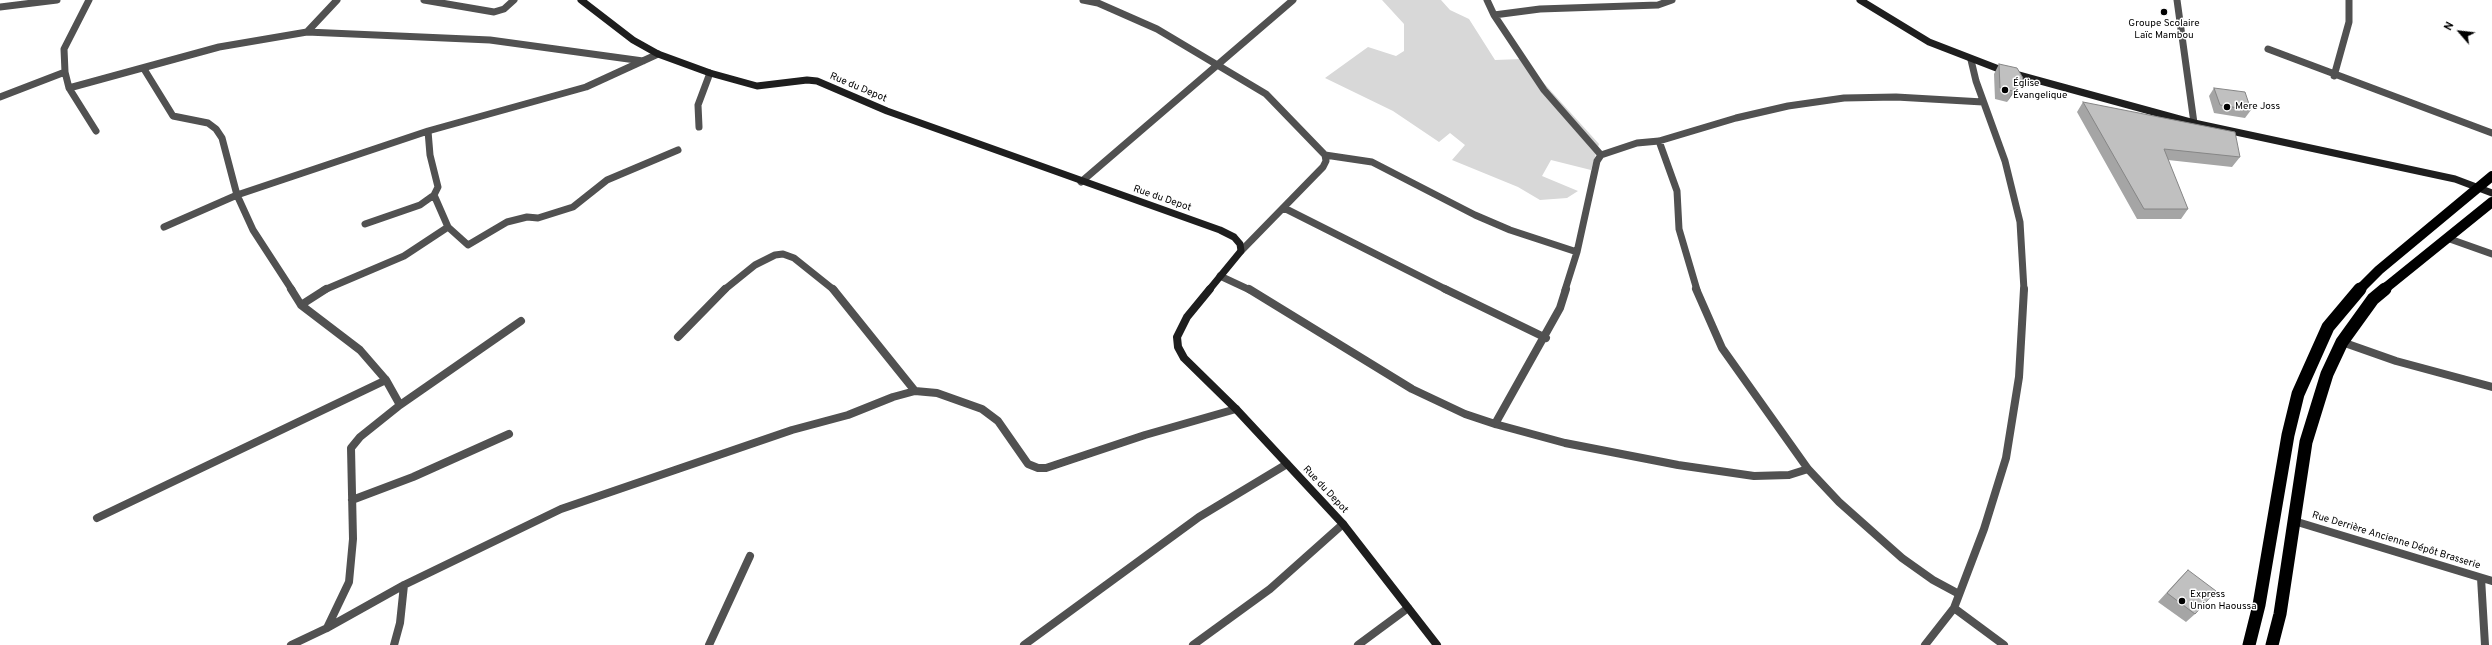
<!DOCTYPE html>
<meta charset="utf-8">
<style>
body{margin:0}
#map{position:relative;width:2492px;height:645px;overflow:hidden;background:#fff;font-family:Overpass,sans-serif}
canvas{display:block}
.north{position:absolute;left:2440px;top:12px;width:40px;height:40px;-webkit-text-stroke:3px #fff;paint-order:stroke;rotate:298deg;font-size:11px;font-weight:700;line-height:16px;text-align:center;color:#000}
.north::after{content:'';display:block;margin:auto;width:14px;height:18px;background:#000;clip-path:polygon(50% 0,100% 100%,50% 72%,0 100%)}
</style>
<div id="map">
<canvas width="2492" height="645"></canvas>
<div class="north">N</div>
</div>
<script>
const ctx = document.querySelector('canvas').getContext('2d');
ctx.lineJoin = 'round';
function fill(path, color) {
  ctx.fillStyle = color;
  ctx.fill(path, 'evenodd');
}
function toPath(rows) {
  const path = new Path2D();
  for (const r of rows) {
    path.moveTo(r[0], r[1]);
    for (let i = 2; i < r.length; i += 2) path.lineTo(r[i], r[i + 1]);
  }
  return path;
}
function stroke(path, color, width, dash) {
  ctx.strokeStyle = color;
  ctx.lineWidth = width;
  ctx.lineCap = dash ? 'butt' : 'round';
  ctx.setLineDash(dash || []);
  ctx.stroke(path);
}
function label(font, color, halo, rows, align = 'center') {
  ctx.font = font + ' Overpass,sans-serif';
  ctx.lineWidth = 3;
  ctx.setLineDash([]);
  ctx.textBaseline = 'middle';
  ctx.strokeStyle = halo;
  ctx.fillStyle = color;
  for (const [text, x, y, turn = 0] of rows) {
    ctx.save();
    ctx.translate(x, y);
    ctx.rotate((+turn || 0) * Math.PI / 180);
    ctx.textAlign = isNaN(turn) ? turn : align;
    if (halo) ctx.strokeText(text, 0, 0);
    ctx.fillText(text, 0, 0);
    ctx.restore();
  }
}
const green = toPath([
 [1382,0,1441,0,1450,10,1469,19,1495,60,1522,59,1599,144,1591,170,1551,160,1542,176,1578,191,1567,198,1540,200,1518,187,1452,160,1465,145,1450,133,1439,142,1393,111,1325,78,1368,47,1396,56,1404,51,1404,24]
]);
const streetFar1 = toPath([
 [89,0,64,49,65,72,69,88,96,131],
 [424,0,494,12,504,9,514,0],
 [1083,0,1098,3,1157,29,1266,94,1325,155,1326,161,1323,167,1241,251],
 [1487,0,1494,15],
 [2177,0,2194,123],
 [0,7,57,0],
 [307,32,337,0],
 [2268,49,2492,133],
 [1971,60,1976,81,2005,161,2020,222,2024,290],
 [144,69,173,116,208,123,216,129,222,138,237,195,164,227],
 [2334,76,2349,22,2349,0],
 [69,88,219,47,307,32,490,40,643,61],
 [0,97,65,72],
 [699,127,698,105,710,73],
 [1659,141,1677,191,1679,229,1697,290],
 [1325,155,1372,162,1475,215,1510,230,1577,252],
 [1601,155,1544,90,1494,15,1540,9,1658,5,1672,0],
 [1081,182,1293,0],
 [434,195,448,227,468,245,507,222,527,217,538,218,573,207,607,180,678,150],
 [1284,208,1447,290],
 [365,224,420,205,434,195,438,187,430,155,428,131,586,87,658,54],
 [2447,238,2492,254],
 [1220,276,1250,290],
 [292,290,253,230,237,195,428,131],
 [324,290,404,256,448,227],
 [724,290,755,265,775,255,783,254,794,258,834,290],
 [1565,290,1577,252,1597,161,1601,155,1637,143,1659,141,1736,118,1788,106,1844,98,1896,97,1983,102]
]);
const street = toPath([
 [291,289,301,305,360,350,386,380,400,405],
 [833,289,915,391],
 [1249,289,1412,389,1465,414,1495,424,1565,443,1678,465,1754,476,1789,475,1808,469],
 [1445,289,1546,338],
 [1696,289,1722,348,1808,469,1839,502,1902,558,1933,580,1959,594],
 [301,305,326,289],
 [678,337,725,289],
 [2342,342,2396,361,2492,387],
 [1495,424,1560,308,1566,289],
 [352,500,413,477,509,434],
 [97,518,386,380],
 [2294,521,2492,581],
 [2481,578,2485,645],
 [1954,608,2004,645],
 [327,628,349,582,353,539,351,448,360,437,400,405,521,321],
 [291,645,327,628,404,585,561,509,792,430,848,415,893,397,915,391,937,393,982,409,998,421,1028,464,1038,468,1046,468,1145,435,1236,409],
 [394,645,400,623,404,585],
 [709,645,750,556],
 [1024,645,1199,517,1287,464],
 [1193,645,1270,589,1343,524],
 [1358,645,1408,608],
 [1925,645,1954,608,1984,529,2006,458,2019,377,2024,289]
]);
const secondaryFar1 = toPath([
 [581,0,633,40,658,54,710,73,757,86,807,80,817,81,887,111,1220,230,1234,237,1240,244,1241,251,1209,290],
 [1860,0,1929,42,2004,71,2194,123,2455,179,2492,193]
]);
const secondary = toPath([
 [1210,289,1187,317,1177,337,1178,347,1184,358,1236,409,1343,524,1437,645]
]);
const highwayFar1 = toPath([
 [2359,290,2379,270,2492,176],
 [2383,290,2492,202]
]);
const highway = toPath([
 [2249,645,2259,605,2288,435,2298,394,2328,327,2360,289],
 [2272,645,2280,614,2306,442,2327,374,2342,342,2373,299,2385,289]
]);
const wall = toPath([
 [1999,64,2023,78,2017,88,2007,102,1995,99,1994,74],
 [2214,88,2251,110,2245,118,2214,113,2209,96],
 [2083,102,2240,157,2232,167,2168,160,2188,209,2181,219,2137,219,2077,112],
 [2188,570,2195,614,2186,622,2158,602,2179,579]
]);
const shadedWall = toPath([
 [2023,78,2017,88,2007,102,2013,91]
]);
const building = toPath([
 [1999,64,2017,68,2023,78,2013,91,2000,88,1999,64],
 [2214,88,2245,92,2251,110,2220,105,2214,88],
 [2083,102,2235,132,2240,157,2164,149,2188,209,2144,209,2083,102],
 [2188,570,2216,591,2195,614,2167,593,2188,570]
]);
const markers = [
 [2164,12,4,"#000"],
 [2005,90,4,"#000"],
 [2227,107,4,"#000"],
 [2182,601,4,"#000"]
];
const poiNames = [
 ["Groupe Scolaire",2164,24,"center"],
 ["Laïc Mambou",2164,36,"center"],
 ["Église",2013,84],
 ["Évangelique",2013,96],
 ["Mere Joss",2235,107],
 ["Express",2190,595],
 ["Union Haoussa",2190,607]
];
const streetNames = [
 ["Rue du Depot",858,88,23],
 ["Rue du Depot",1162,199,19],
 ["Rue du Depot",1325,490,47],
 ["Rue Derrière Ancienne Dépôt Brasserie",2396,541,17]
];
fill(green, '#d8d8d8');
stroke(streetFar1, '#515151', 7);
stroke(street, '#515151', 8);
stroke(secondaryFar1, '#1e1e1e', 7);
stroke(secondary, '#1e1e1e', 8);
stroke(highwayFar1, '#000', 10);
stroke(highway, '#000', 13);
fill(wall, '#a5a5a5');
fill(shadedWall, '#868686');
fill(building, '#c0c0c0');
stroke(building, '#868686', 1);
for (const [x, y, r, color] of markers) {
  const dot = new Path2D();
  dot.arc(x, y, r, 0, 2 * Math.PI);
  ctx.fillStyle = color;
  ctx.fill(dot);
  stroke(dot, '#fff', 1.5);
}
label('10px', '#000', '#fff', poiNames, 'left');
label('10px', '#000', '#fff', streetNames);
</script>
